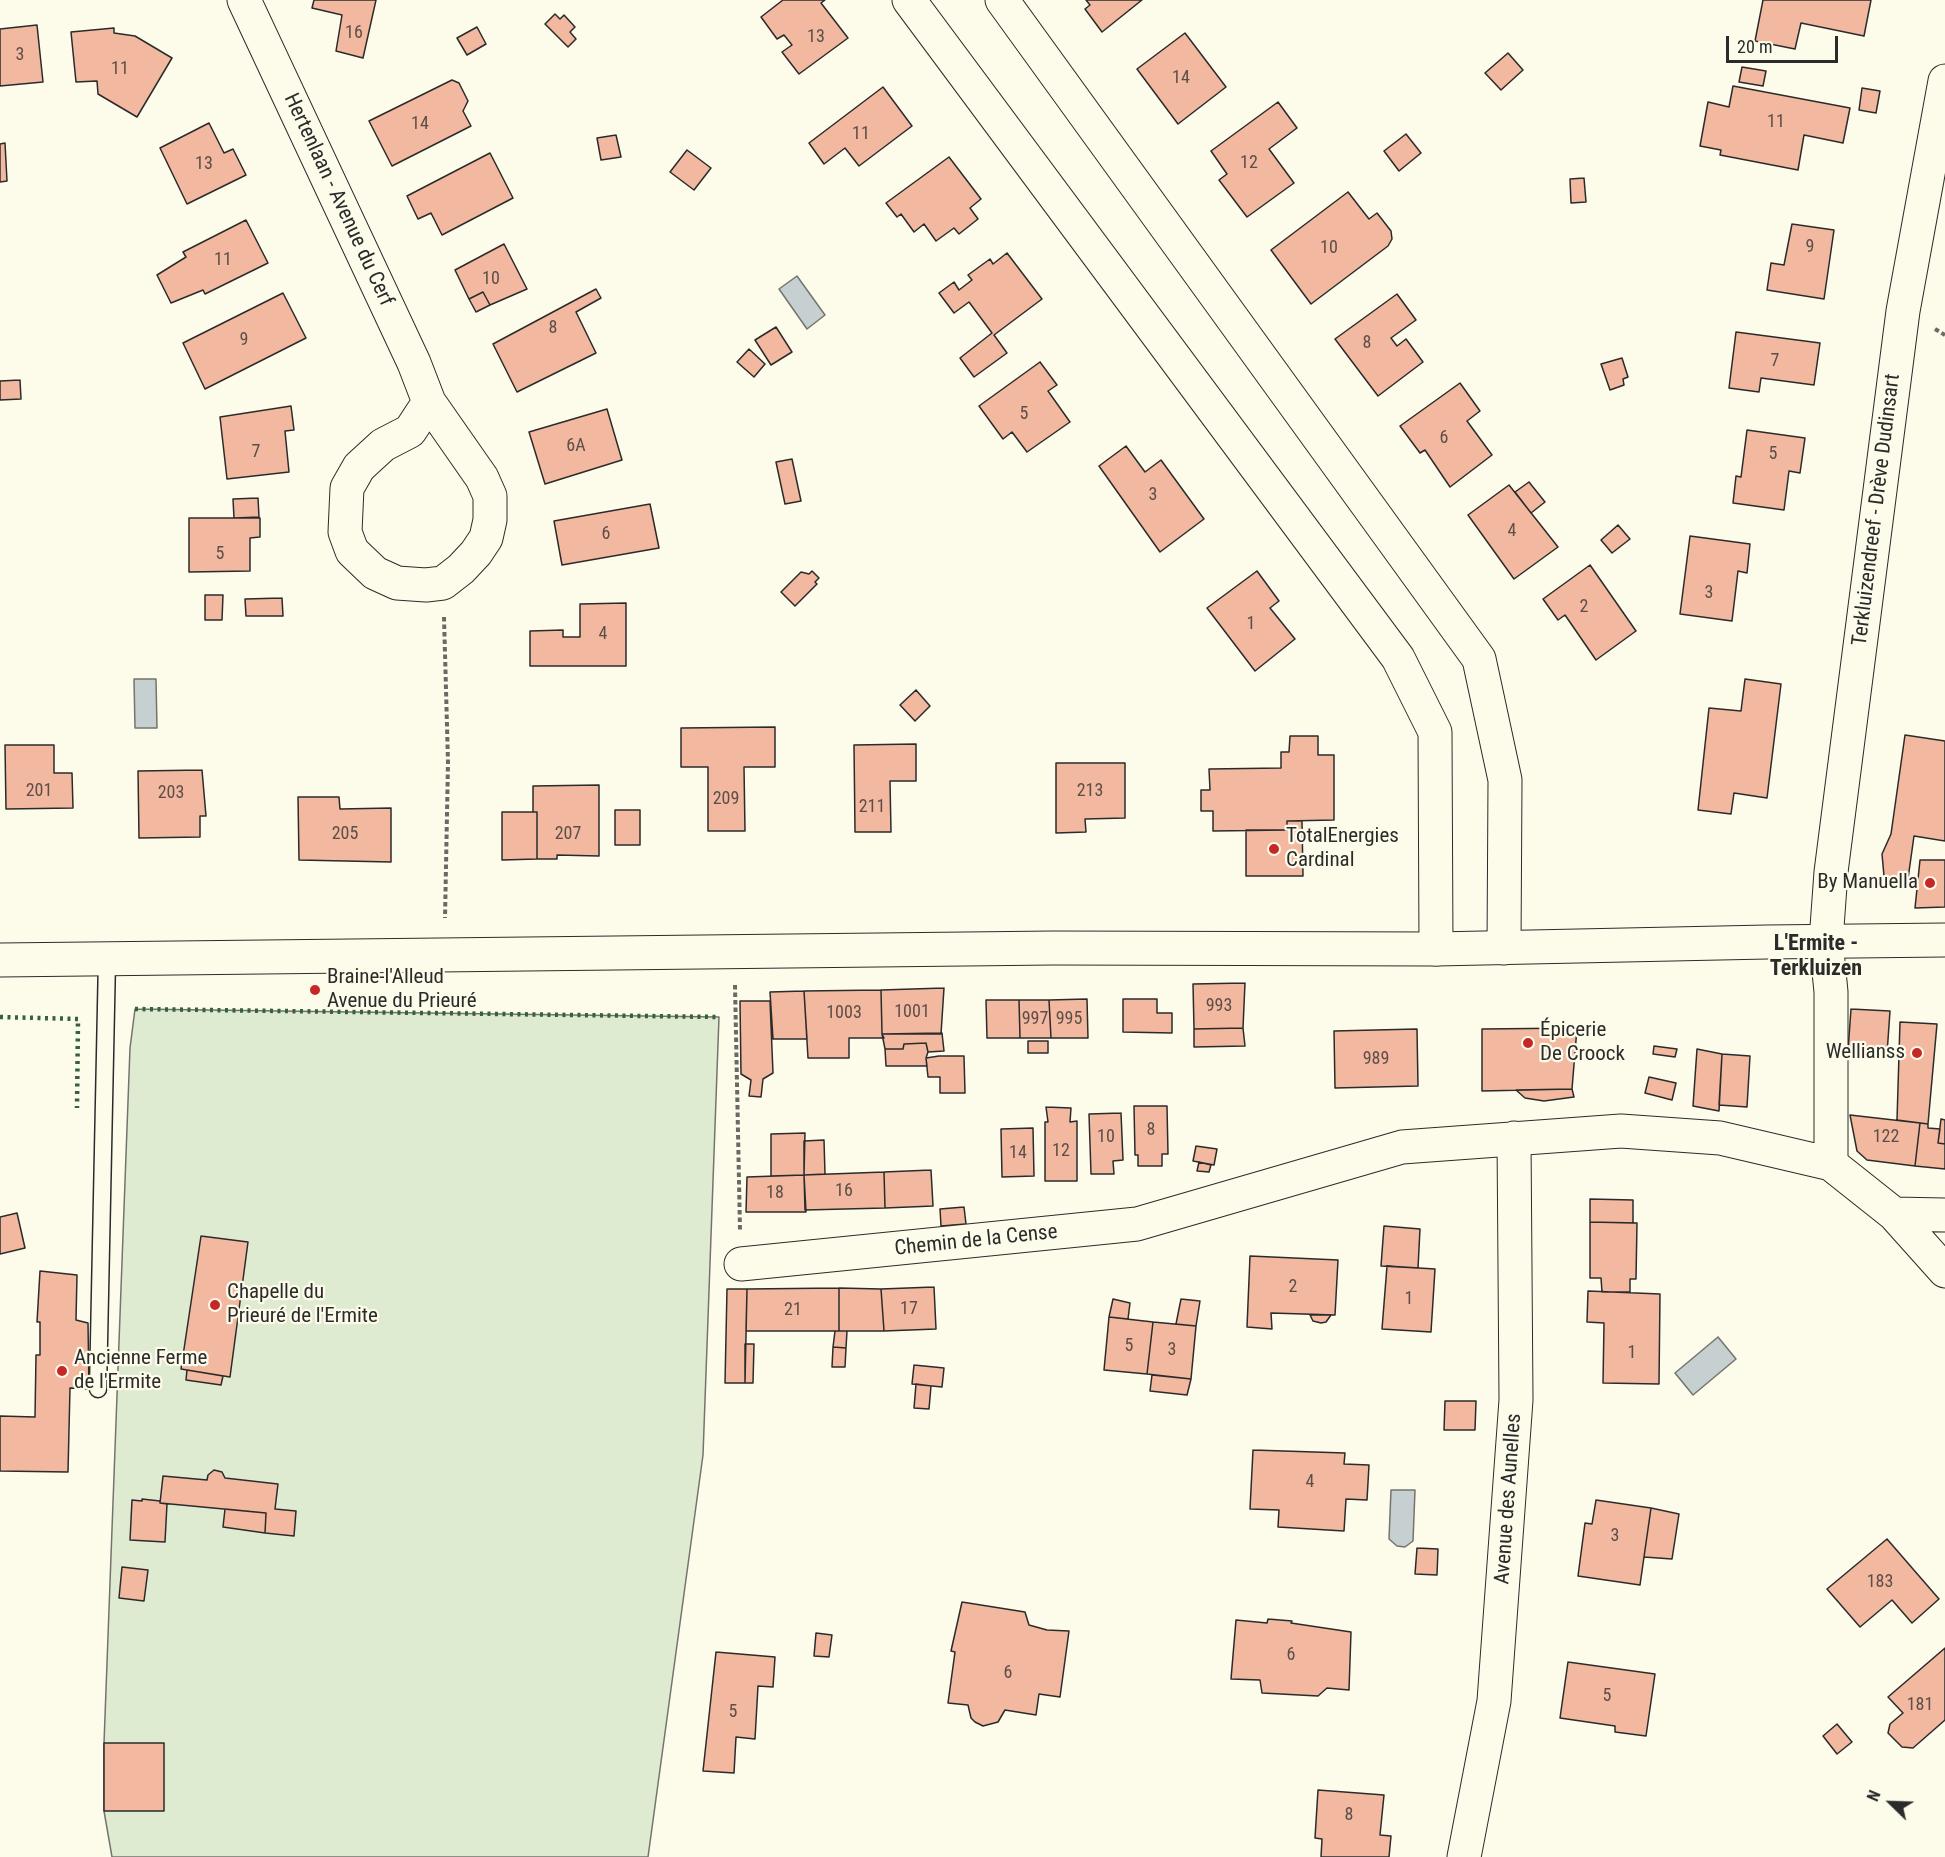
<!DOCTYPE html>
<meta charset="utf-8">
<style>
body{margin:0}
#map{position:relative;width:1945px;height:1857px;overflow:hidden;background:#fdfbea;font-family:"Roboto Condensed",sans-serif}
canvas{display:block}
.north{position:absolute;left:1861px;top:1773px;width:60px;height:60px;-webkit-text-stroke:4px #fdfbea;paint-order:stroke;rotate:293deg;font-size:16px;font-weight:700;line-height:24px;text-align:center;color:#2b2b2b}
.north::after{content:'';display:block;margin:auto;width:21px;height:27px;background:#2b2b2b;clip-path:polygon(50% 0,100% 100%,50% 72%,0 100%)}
.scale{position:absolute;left:1726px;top:36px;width:112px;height:27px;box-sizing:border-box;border:3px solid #2b2b2b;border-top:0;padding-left:8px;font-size:18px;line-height:21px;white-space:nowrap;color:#2b2b2b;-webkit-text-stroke:4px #fdfbea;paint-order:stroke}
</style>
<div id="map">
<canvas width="1945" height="1857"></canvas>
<div class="north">N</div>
<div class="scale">20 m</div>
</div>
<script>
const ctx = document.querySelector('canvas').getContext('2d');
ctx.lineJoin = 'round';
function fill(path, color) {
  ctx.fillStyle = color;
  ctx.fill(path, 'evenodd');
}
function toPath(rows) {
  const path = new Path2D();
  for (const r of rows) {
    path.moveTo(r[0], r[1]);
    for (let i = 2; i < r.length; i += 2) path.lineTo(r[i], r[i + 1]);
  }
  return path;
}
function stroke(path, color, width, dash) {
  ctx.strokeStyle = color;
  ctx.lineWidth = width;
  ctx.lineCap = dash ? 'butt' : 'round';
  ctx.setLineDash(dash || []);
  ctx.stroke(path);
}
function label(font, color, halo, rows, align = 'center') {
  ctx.font = font + ' "Roboto Condensed",sans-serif';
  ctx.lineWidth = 4.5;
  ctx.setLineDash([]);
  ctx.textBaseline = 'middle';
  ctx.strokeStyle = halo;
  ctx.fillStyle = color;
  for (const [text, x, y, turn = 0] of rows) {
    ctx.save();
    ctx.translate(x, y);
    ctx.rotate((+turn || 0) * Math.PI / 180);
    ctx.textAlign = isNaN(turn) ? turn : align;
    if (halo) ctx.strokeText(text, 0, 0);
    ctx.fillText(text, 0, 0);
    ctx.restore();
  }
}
const green = toPath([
 [135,1009,719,1017,703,1455,648,1857,112,1857,104,1811,104,1743,130,1048,135,1009]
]);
const water = toPath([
 [797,276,825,315,807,329,779,289,797,276],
 [134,679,156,679,157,728,135,728,134,679],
 [1718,1337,1736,1359,1693,1395,1675,1373,1718,1337],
 [1391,1490,1415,1490,1413,1541,1405,1547,1397,1546,1389,1539,1391,1490]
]);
const building = toPath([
 [314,0,376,0,363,58,336,51,342,15,312,8,314,0],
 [783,0,825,0,821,3,848,38,799,74,782,52,792,45,784,35,777,39,761,17,783,0],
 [1086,0,1142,0,1102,32,1085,9,1090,5,1086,0],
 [1763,0,1871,0,1864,36,1801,23,1795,49,1755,41,1763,0],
 [555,14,560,19,564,15,575,27,570,32,576,39,568,47,545,24,555,14],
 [37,25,43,82,0,86,0,29,37,25],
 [477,27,486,44,467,55,457,38,477,27],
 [114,28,114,33,135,36,172,58,137,117,98,94,97,81,76,82,71,32,114,28],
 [1185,33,1226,87,1178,124,1137,69,1185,33],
 [1508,53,1523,70,1501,90,1485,73,1508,53],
 [1742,67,1766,71,1763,86,1739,82,1742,67],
 [452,80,459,83,468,101,463,111,471,126,392,166,369,121,452,80],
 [1733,86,1850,108,1843,143,1804,135,1798,170,1720,155,1721,150,1700,146,1708,102,1729,107,1733,86],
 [883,87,912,126,859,166,845,148,824,164,809,143,883,87],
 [1862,88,1880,91,1876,113,1859,110,1862,88],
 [1278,102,1297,128,1269,149,1294,183,1247,217,1219,180,1227,174,1211,151,1278,102],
 [209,123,224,153,233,149,246,175,187,204,160,148,209,123],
 [1406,134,1421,153,1399,171,1384,151,1406,134],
 [616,135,621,157,601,160,597,138,616,135],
 [5,143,7,181,0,182,0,144,5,143],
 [687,150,711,168,694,190,670,172,687,150],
 [490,153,513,198,442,235,431,213,418,219,407,196,490,153],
 [949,157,981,199,970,208,978,219,959,234,954,228,936,241,924,224,914,232,901,214,897,217,886,203,949,157],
 [1584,178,1586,202,1571,203,1570,179,1584,178],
 [1348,192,1369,219,1377,213,1391,231,1392,239,1388,246,1311,304,1271,250,1348,192],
 [246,220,268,263,205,294,203,290,171,303,157,275,186,257,183,252,246,220],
 [1792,224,1834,230,1824,299,1767,290,1771,263,1784,265,1792,224],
 [504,244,527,289,490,305,483,292,469,299,455,270,504,244],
 [1007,253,1042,299,994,335,1007,353,974,377,960,358,992,333,969,302,954,313,939,293,954,282,959,290,972,280,968,275,990,259,993,264,1007,253],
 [596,289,601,298,576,312,596,353,517,392,493,344,596,289],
 [483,292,490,305,476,312,469,299,483,292],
 [283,293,306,338,205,389,183,343,283,293],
 [1397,294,1416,320,1391,338,1397,346,1406,339,1423,362,1378,396,1335,339,1397,294],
 [776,327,792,352,771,365,755,340,776,327],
 [1736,332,1820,343,1814,385,1761,378,1759,392,1729,388,1736,332],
 [749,349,765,364,754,377,737,362,749,349],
 [1622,358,1628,377,1623,379,1624,385,1610,390,1601,364,1622,358],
 [1040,362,1057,385,1048,391,1070,422,1027,452,1012,432,1003,439,979,406,1040,362],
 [20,380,21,399,0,400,0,381,20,380],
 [1460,383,1480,411,1467,421,1492,455,1450,487,1425,450,1420,453,1400,426,1460,383],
 [291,406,294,430,285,431,289,472,227,479,220,417,291,406],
 [607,409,622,460,545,484,529,432,607,409],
 [1747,430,1805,438,1800,473,1789,471,1784,510,1733,503,1736,476,1741,477,1747,430],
 [1126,446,1145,472,1161,460,1204,519,1160,552,1099,466,1126,446],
 [792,459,801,501,785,504,776,462,792,459],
 [1529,482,1545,502,1531,513,1515,492,1529,482],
 [1509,485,1558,547,1514,579,1468,515,1509,485],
 [258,498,259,517,234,518,233,499,258,498],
 [650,504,659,548,562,565,554,521,650,504],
 [189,518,260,518,260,537,250,538,250,571,189,572,189,518],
 [1618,525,1630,539,1612,553,1601,540,1618,525],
 [1690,536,1750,544,1747,573,1738,571,1732,621,1680,614,1690,536],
 [1590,565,1636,631,1596,660,1565,615,1558,620,1543,599,1590,565],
 [812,571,819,578,815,582,817,584,795,606,781,592,801,572,809,574,812,571],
 [1257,571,1279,601,1270,608,1295,639,1255,671,1207,608,1257,571],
 [205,595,223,595,222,620,205,620,205,595],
 [282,598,283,616,246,616,245,599,282,598],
 [626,603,626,666,530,666,530,631,563,630,563,637,580,637,580,604,626,603],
 [1745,679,1781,684,1767,798,1734,793,1731,814,1698,810,1709,708,1741,711,1745,679],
 [916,690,930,706,915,721,900,705,916,690],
 [775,727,775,767,744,767,745,831,708,831,708,767,681,767,681,728,775,727],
 [1905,735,1945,741,1945,841,1914,836,1907,886,1902,887,1884,876,1882,854,1891,834,1905,735],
 [1290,736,1318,736,1318,755,1334,755,1334,820,1287,821,1287,830,1213,831,1213,811,1201,811,1201,790,1210,790,1209,769,1281,768,1281,752,1289,752,1290,736],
 [916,744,916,781,890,781,891,832,855,832,854,745,916,744],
 [5,745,54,745,54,773,72,773,73,808,6,809,5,745],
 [1056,763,1125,763,1125,818,1085,819,1086,832,1056,833,1056,763],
 [202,770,206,816,200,816,200,837,139,838,138,771,202,770],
 [599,785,599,856,557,855,557,859,537,859,537,812,533,812,533,786,599,785],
 [298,797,339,797,340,809,391,808,391,862,299,860,298,797],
 [615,810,640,810,640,845,615,845,615,810],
 [502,812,537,812,537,859,502,860,502,812],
 [1287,821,1302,821,1303,876,1246,876,1246,830,1287,830,1287,821],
 [1920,860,1945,860,1945,907,1915,908,1920,860],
 [1245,983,1243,1028,1194,1029,1193,984,1245,983],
 [944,988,941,1034,882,1034,881,990,944,988],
 [881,990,882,1034,884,1038,849,1038,849,1058,808,1058,804,991,881,990],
 [804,991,807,1039,773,1039,770,992,804,991],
 [1087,999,1088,1038,1051,1038,1049,1000,1087,999],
 [1123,999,1157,999,1157,1013,1172,1013,1172,1033,1123,1032,1123,999],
 [986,1000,1019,1000,1020,1038,987,1038,986,1000],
 [1019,1000,1049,1000,1051,1038,1020,1038,1019,1000],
 [740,1001,770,1001,773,1073,763,1079,761,1097,749,1096,751,1080,741,1074,740,1001],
 [1851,1009,1890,1011,1887,1054,1848,1051,1851,1009],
 [1900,1022,1937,1024,1928,1124,1897,1120,1900,1022],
 [1243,1028,1245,1046,1194,1047,1194,1029,1243,1028],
 [1577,1028,1572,1089,1482,1091,1482,1029,1577,1028],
 [1417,1029,1418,1086,1335,1088,1334,1031,1417,1029],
 [942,1033,944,1051,928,1052,926,1043,904,1044,903,1049,885,1049,882,1034,942,1033],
 [1028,1041,1048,1041,1048,1053,1028,1053,1028,1041],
 [926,1043,928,1052,926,1058,927,1066,886,1066,885,1049,903,1049,904,1044,926,1043],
 [1654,1046,1677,1049,1675,1057,1653,1054,1654,1046],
 [1697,1049,1722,1054,1719,1111,1693,1106,1697,1049],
 [1722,1054,1750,1056,1747,1107,1719,1105,1722,1054],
 [939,1056,964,1056,965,1093,940,1093,940,1077,928,1077,926,1058,939,1056],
 [1649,1077,1676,1083,1672,1100,1645,1093,1649,1077],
 [1572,1089,1574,1097,1544,1101,1525,1098,1516,1090,1572,1089],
 [1134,1106,1167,1106,1168,1154,1162,1154,1162,1166,1138,1166,1138,1155,1135,1155,1134,1106],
 [1046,1107,1071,1108,1070,1122,1077,1121,1077,1181,1045,1181,1045,1122,1048,1122,1046,1107],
 [1121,1113,1123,1160,1113,1161,1114,1174,1091,1174,1089,1114,1121,1113],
 [1850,1115,1920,1123,1915,1166,1867,1160,1857,1151,1850,1115],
 [1941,1119,1945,1120,1945,1144,1938,1143,1941,1119],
 [1920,1123,1928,1124,1928,1128,1940,1129,1938,1143,1945,1144,1945,1169,1915,1166,1920,1123],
 [1033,1128,1034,1176,1002,1177,1001,1129,1033,1128],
 [805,1133,804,1175,771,1176,771,1134,805,1133],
 [824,1140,825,1174,804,1175,804,1141,824,1140],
 [1196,1146,1217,1149,1214,1165,1193,1161,1196,1146],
 [1199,1162,1211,1165,1209,1172,1197,1171,1199,1162],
 [931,1170,933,1206,885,1208,884,1172,931,1170],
 [884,1172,885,1208,805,1210,804,1175,884,1172],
 [804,1175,806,1212,746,1212,747,1177,804,1175],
 [1590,1199,1633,1200,1633,1223,1590,1222,1590,1199],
 [964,1207,966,1224,941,1226,940,1209,964,1207],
 [17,1213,25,1248,0,1254,0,1217,17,1213],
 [1590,1222,1637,1223,1636,1279,1630,1279,1630,1292,1602,1292,1601,1278,1590,1278,1590,1222],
 [1384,1226,1420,1229,1418,1268,1381,1266,1384,1226],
 [201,1236,248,1242,230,1377,181,1369,201,1236],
 [1250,1256,1338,1260,1335,1315,1271,1313,1272,1329,1247,1327,1250,1256],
 [1387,1266,1435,1269,1431,1332,1382,1329,1387,1266],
 [40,1271,77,1275,76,1320,88,1323,89,1389,70,1388,68,1472,0,1471,0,1416,35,1417,36,1355,40,1355,40,1322,37,1322,40,1271],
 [934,1287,936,1329,884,1331,881,1289,934,1287],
 [839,1288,839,1331,746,1331,747,1289,839,1288],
 [839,1288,881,1289,884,1331,839,1331,839,1288],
 [727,1289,747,1289,745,1383,725,1383,727,1289],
 [1588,1291,1660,1294,1659,1384,1603,1383,1604,1323,1587,1322,1588,1291],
 [1113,1299,1130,1303,1128,1319,1109,1317,1113,1299],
 [1181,1299,1200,1301,1196,1326,1176,1324,1181,1299],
 [1310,1315,1331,1315,1326,1322,1321,1323,1313,1321,1310,1315],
 [1109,1317,1153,1322,1147,1374,1104,1370,1109,1317],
 [1153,1322,1196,1326,1191,1379,1147,1374,1153,1322],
 [835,1331,847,1331,846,1348,833,1347,835,1331],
 [745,1344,754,1344,753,1383,745,1383,745,1344],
 [833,1347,846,1348,845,1367,832,1367,833,1347],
 [914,1365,944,1368,942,1387,912,1384,914,1365],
 [187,1370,223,1376,221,1385,186,1380,187,1370],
 [1152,1375,1191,1379,1187,1395,1150,1391,1152,1375],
 [916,1384,931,1386,929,1409,914,1408,916,1384],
 [1445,1401,1476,1401,1475,1430,1444,1430,1445,1401],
 [1253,1450,1345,1453,1344,1464,1369,1465,1367,1500,1346,1499,1344,1531,1278,1527,1279,1510,1250,1509,1253,1450],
 [214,1470,222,1472,225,1478,278,1484,275,1509,296,1511,294,1536,265,1533,266,1513,160,1503,163,1476,207,1480,208,1475,214,1470],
 [142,1499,160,1501,160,1503,167,1504,165,1542,130,1540,132,1500,142,1501,142,1499],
 [1596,1500,1651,1508,1640,1585,1578,1576,1585,1523,1592,1524,1596,1500],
 [1651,1508,1679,1514,1672,1559,1644,1557,1651,1508],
 [225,1509,266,1513,265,1533,223,1527,225,1509],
 [1887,1539,1939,1599,1912,1623,1892,1600,1860,1627,1827,1589,1887,1539],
 [1417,1548,1438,1549,1437,1575,1415,1574,1417,1548],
 [122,1567,148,1570,144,1601,119,1598,122,1567],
 [962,1602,1025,1612,1029,1625,1047,1630,1069,1631,1060,1697,1039,1694,1036,1715,1005,1710,998,1722,983,1726,975,1722,971,1718,968,1705,948,1703,955,1652,951,1651,962,1602],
 [1268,1619,1292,1621,1291,1623,1351,1632,1349,1690,1327,1688,1318,1696,1262,1693,1260,1680,1231,1679,1236,1620,1267,1623,1268,1619],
 [816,1633,832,1635,829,1657,814,1656,816,1633],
 [1945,1648,1945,1720,1913,1748,1902,1747,1888,1733,1890,1724,1903,1713,1888,1697,1945,1648],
 [716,1652,775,1657,773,1687,758,1686,755,1739,736,1737,734,1773,703,1771,716,1652],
 [1568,1662,1655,1674,1646,1736,1615,1732,1615,1726,1560,1718,1568,1662],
 [1837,1724,1852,1742,1837,1754,1823,1736,1837,1724],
 [104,1743,164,1743,164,1811,104,1811,104,1743],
 [1318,1790,1384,1795,1380,1835,1391,1836,1389,1857,1321,1857,1322,1839,1315,1838,1318,1790]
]);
const path = toPath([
 [1935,329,1945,335],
 [444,617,448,762,445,918],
 [735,985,740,1230]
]);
const lane = toPath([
 [98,1389,107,959]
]);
const street = toPath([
 [244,0,414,363,429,402,482,478,490,496,490,520,486,538,476,553,461,569,443,583,426,585,397,583,375,573,352,551,345,532,347,488,359,467,383,445,410,431,429,402],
 [909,0,1398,658,1435,732,1436,949],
 [1002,0,1479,659,1505,780,1504,948],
 [1831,1164,1831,992,1826,941,1831,872,1903,311,1945,81],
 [1894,1214,1945,1215],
 [741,1264,1137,1224,1402,1147,1621,1131,1720,1138,1831,1164,1894,1214,1945,1271],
 [1464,1857,1494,1701,1516,1400,1514,1138]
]);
const secondary = toPath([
 [0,960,1053,948,1436,949,1767,942,1945,940]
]);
const hedge = toPath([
 [135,1009,719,1017],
 [0,1017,78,1019,77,1108]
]);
const markers = [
 [1274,849,6,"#c62828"],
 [1930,883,6,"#c62828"],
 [315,990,6,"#c62828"],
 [1528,1043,6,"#c62828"],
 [1917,1053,6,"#c62828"],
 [215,1305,6,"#c62828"],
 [62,1371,6,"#c62828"]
];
const numberNames = [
 ["16",354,33],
 ["13",816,37],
 ["3",20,55],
 ["11",120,69],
 ["14",1181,78],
 ["11",1776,122],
 ["14",420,124],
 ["11",861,134],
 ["12",1249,163],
 ["13",204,164],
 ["9",1810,247],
 ["10",1329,248],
 ["11",223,260],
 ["10",491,279],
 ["8",553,328],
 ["9",244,340],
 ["8",1367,343],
 ["7",1775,361],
 ["5",1024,414],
 ["6",1444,438],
 ["6A",576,446],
 ["7",256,452],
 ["5",1773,454],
 ["3",1153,495],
 ["4",1512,531],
 ["6",606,534],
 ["5",220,554],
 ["3",1709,593],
 ["2",1584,607],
 ["1",1251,624],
 ["4",603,634],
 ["201",39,791],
 ["213",1090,791],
 ["203",171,793],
 ["209",726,799],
 ["211",872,807],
 ["205",345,834],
 ["207",568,834],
 ["993",1219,1006],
 ["1001",912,1012],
 ["1003",844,1013],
 ["997",1035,1019],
 ["995",1069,1019],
 ["989",1376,1059],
 ["8",1151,1130],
 ["10",1106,1137],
 ["122",1886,1137],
 ["12",1061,1151],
 ["14",1018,1153],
 ["16",844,1191],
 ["18",775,1193],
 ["2",1293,1287],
 ["1",1409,1299],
 ["17",909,1309],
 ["21",793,1310],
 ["5",1129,1346],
 ["3",1172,1350],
 ["1",1632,1353],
 ["4",1310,1482],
 ["3",1615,1536],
 ["183",1880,1582],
 ["6",1291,1655],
 ["6",1008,1673],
 ["5",1607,1696],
 ["181",1920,1705],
 ["5",733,1712],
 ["8",1349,1815]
];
const streetNames = [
 ["Hertenlaan - Avenue du Cerf",338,200,65],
 ["Terkluizendreef - Drève Dudinsart",1877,510,-83],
 ["Chemin de la Cense",976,1241,-6],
 ["Avenue des Aunelles",1509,1499,-86]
];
const poiNames = [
 ["TotalEnergies",1286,837],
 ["Cardinal",1286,861],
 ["By Manuella",1918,883,"right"],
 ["Braine-l'Alleud",327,978],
 ["Avenue du Prieuré",327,1002],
 ["Épicerie",1540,1031],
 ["De Croock",1540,1055],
 ["Wellianss",1905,1053,"right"],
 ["Chapelle du",227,1293],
 ["Prieuré de l'Ermite",227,1317],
 ["Ancienne Ferme",74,1359],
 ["de l'Ermite",74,1383]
];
const neighbourhoodNames = [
 ["L'Ermite -",1816,944],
 ["Terkluizen",1816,969]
];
fill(green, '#deebd1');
stroke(green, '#74746e', 1.5);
fill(water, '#c7d0d0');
stroke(water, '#74746e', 1.5);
fill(building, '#f2b8a0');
stroke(building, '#2b2b2b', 1.5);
stroke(lane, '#2b2b2b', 19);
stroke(street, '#2b2b2b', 35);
stroke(secondary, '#2b2b2b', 35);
stroke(path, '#6a6964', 4, [4.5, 3]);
stroke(lane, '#fdfbea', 16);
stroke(street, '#fdfbea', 33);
stroke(secondary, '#fdfbea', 33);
stroke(hedge, '#34623c', 4.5, [3, 4.5]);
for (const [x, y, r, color] of markers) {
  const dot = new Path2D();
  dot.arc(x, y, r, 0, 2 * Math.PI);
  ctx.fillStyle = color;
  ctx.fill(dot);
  stroke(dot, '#fdfbea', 2);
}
label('18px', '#5d4e48', null, numberNames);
label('21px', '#2b2b2b', '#fdfbea', streetNames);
label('21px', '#2b2b2b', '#fdfbea', poiNames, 'left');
label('bold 22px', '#2b2b2b', '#fdfbea', neighbourhoodNames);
</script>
